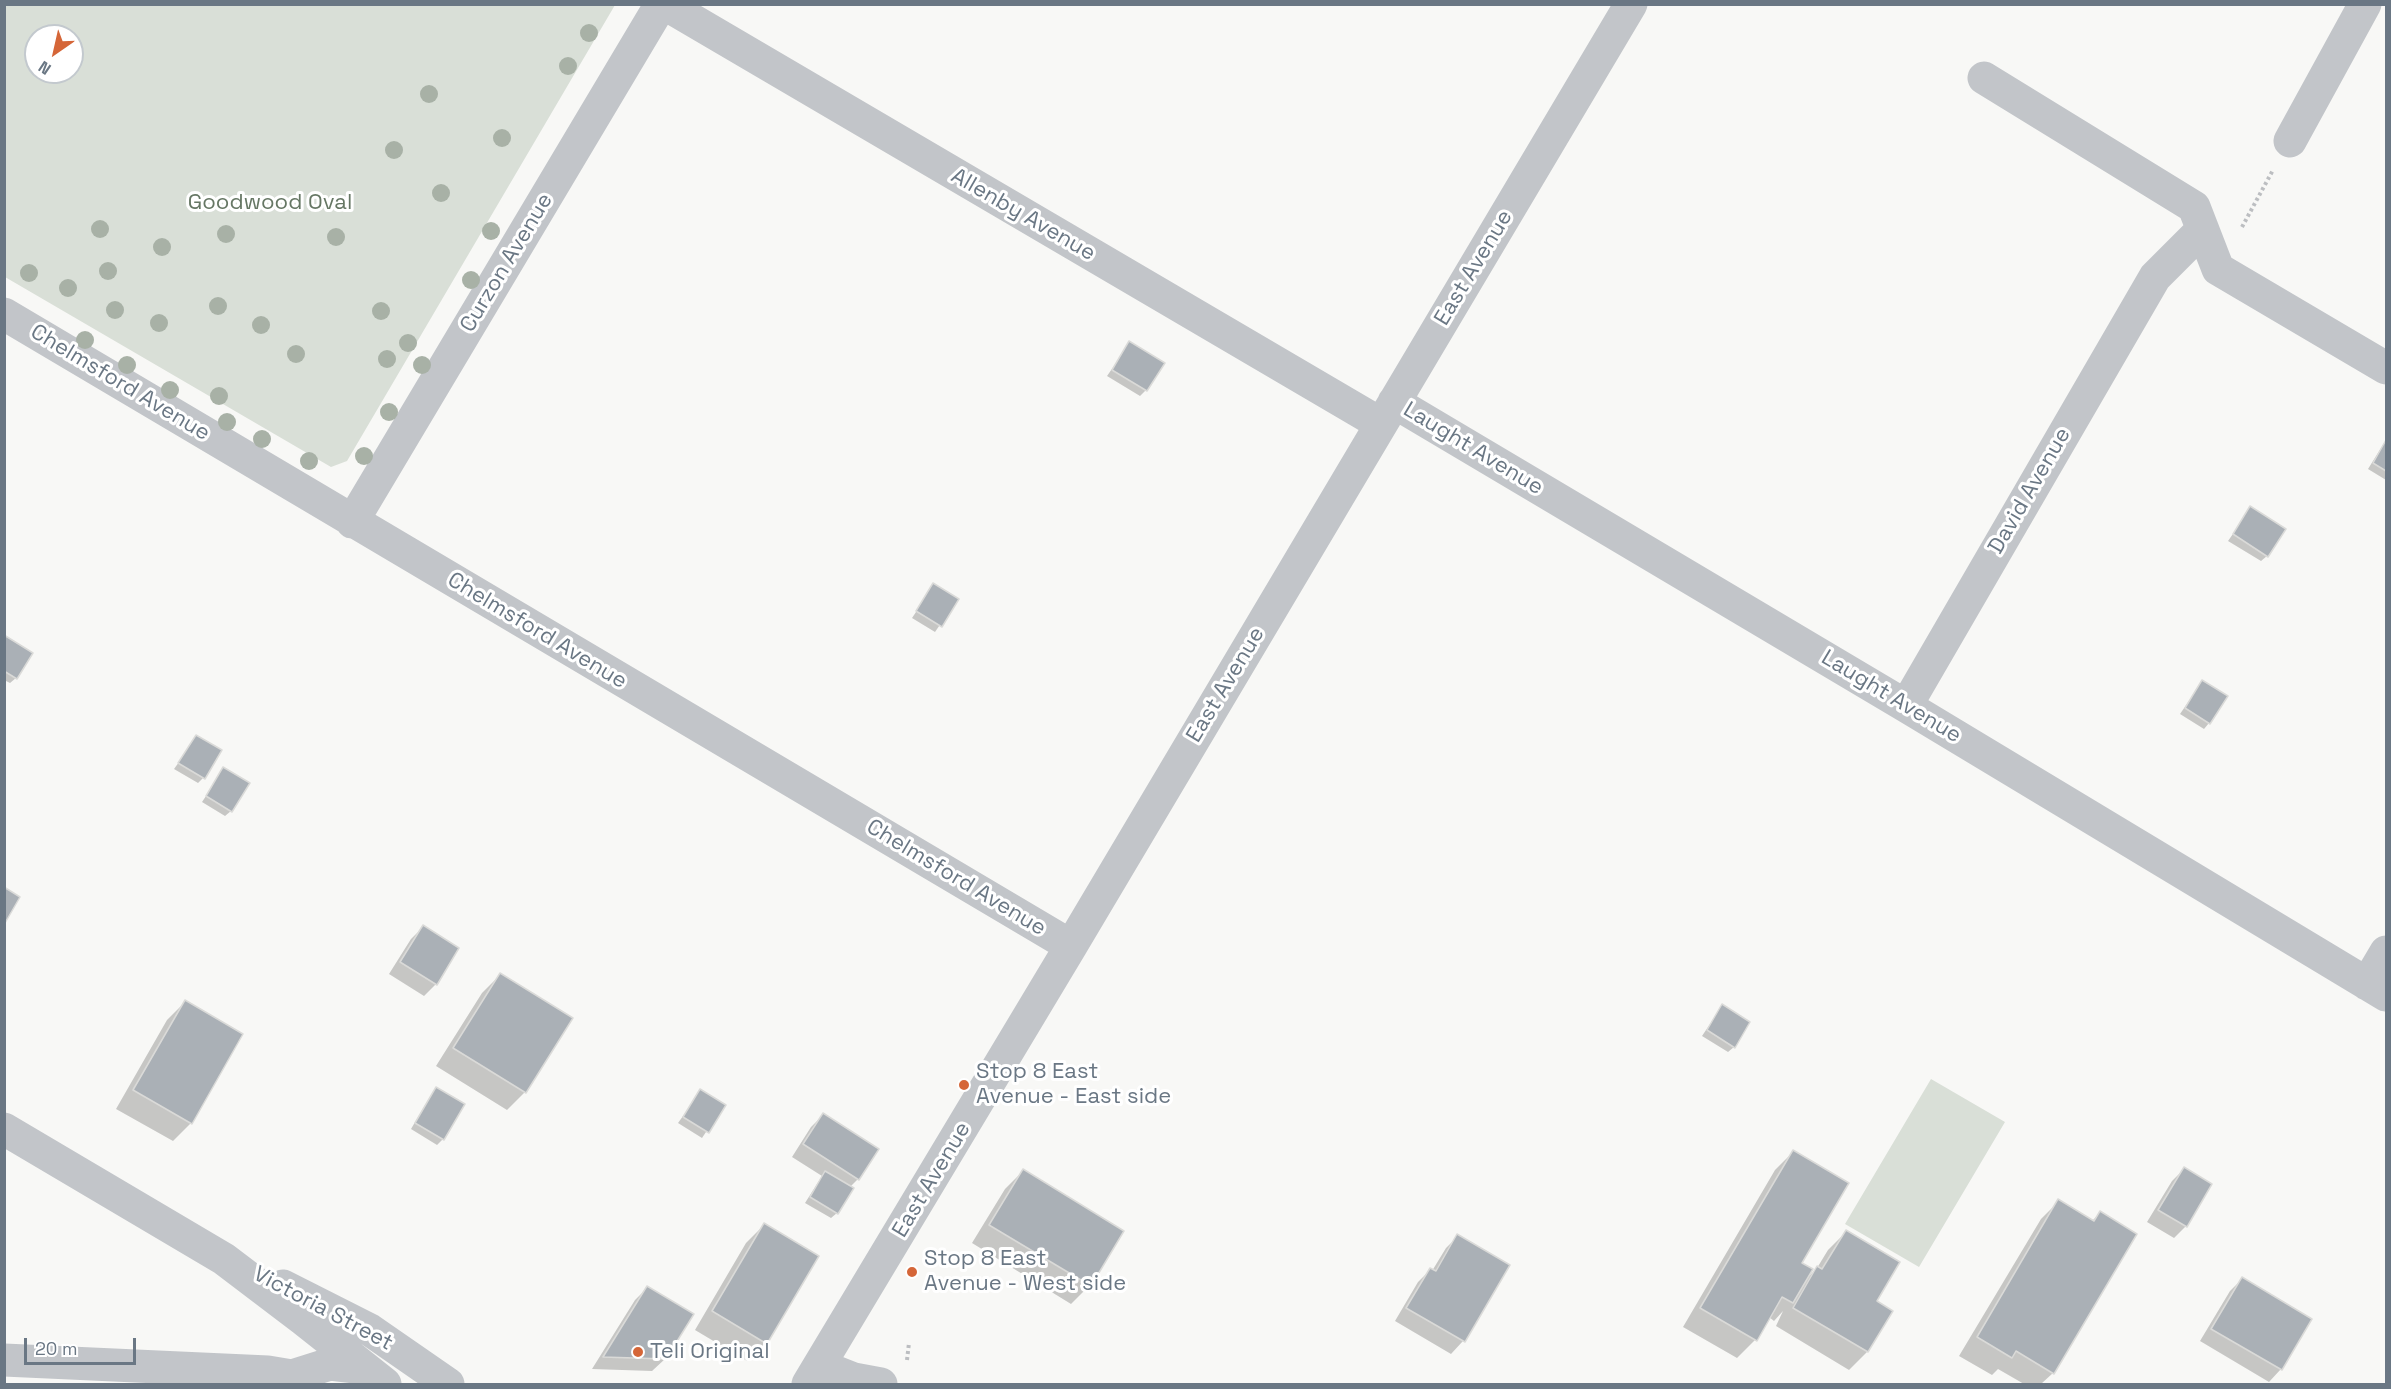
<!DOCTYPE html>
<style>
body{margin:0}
#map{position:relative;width:2391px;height:1389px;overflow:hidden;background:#f8f8f6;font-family:"Space Grotesk",sans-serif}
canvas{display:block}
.frame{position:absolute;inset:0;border:6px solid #6a7784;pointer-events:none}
.north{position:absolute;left:24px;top:24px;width:60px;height:60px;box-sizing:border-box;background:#fff;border:2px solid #c3c9ce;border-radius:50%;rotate:214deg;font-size:16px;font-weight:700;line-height:24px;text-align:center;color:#6a7784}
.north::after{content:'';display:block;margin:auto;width:21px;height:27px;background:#d56638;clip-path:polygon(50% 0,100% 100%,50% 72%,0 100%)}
.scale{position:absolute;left:24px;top:1338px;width:112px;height:27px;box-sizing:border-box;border:3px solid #6a7784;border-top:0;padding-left:8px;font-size:18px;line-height:21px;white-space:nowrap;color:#6a7784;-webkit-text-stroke:4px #fff;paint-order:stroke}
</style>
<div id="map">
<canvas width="2391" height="1389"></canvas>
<div class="frame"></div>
<div class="north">N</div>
<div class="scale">20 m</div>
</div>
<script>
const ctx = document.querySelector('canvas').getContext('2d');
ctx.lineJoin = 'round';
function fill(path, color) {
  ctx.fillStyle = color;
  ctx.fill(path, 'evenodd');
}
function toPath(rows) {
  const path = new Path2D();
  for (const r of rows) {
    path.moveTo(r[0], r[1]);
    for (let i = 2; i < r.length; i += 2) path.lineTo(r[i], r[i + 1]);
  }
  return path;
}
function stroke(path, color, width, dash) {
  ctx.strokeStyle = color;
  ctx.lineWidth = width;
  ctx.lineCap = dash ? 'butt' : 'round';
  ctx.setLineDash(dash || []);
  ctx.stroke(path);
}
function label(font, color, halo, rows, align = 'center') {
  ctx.font = font + ' "Space Grotesk",sans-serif';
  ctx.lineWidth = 6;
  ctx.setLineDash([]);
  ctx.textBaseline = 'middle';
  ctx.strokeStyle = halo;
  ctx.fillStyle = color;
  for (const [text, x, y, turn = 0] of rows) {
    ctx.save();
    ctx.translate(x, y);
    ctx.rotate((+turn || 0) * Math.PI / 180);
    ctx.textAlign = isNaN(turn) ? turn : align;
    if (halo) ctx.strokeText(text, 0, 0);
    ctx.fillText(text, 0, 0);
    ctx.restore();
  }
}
const green = toPath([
 [5,4,615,4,615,5,347,461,331,467,5,277],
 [36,36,72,36,72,72,36,72],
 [1931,1079,2005,1122,1919,1267,1845,1224]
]);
const shadow = toPath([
 [1130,343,1146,390,1140,396,1107,376],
 [2386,440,2386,480,2368,469],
 [2251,508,2267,556,2261,561,2228,541],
 [934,585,957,600,935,632,912,618],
 [4,637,16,678,10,683,4,680],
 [2202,682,2209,723,2204,729,2180,714],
 [197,737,203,778,198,783,174,769],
 [224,769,231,811,225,816,202,802],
 [423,927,436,984,424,996,389,974,411,939],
 [500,975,525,1092,507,1110,436,1066,482,993],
 [185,1002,191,1123,173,1141,116,1109,167,1020],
 [1722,1006,1734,1047,1728,1052,1702,1036],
 [436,1089,463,1104,443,1139,437,1145,411,1129,431,1095],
 [701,1091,724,1105,702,1138,678,1123],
 [823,1115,858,1179,850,1187,837,1213,831,1218,805,1203,822,1176,792,1157,811,1127],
 [1793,1152,1800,1263,1808,1277,1817,1268,1828,1250,1846,1232,1875,1301,1891,1312,1867,1352,1849,1370,1776,1326,1783,1311,1774,1321,1769,1317,1755,1340,1737,1358,1683,1327,1775,1170],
 [2184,1169,2186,1226,2174,1238,2147,1222,2172,1181],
 [1023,1171,1122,1231,1089,1286,1071,1304,972,1243,1005,1189],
 [2059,1201,2092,1221,2100,1213,2053,1373,2041,1384,2024,1384,1998,1369,1992,1375,1959,1356,2041,1219],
 [764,1225,766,1343,747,1361,695,1330,746,1243],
 [1458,1236,1508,1266,1463,1341,1451,1354,1395,1321,1418,1282,1430,1270,1432,1271,1446,1248],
 [2242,1279,2310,1320,2281,1369,2269,1382,2200,1341,2230,1291],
 [647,1288,665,1359,652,1371,592,1369,635,1300]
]);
const building = toPath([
 [1129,341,1165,363,1147,391,1112,370,1129,341],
 [2386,440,2386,471,2373,463,2386,440],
 [2250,506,2286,529,2268,557,2233,534,2250,506],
 [933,583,959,599,942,627,916,611,933,583],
 [4,635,33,653,17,679,4,671,4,635],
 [2202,680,2228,696,2210,724,2185,708,2202,680],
 [196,735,222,750,205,779,178,763,196,735],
 [223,767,250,783,232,812,206,796,223,767],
 [4,887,20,897,5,923,4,922,4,887],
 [423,925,459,948,437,985,400,962,423,925],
 [500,973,573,1018,526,1093,453,1048,500,973],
 [185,1000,243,1034,192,1124,133,1090,185,1000],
 [1722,1004,1750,1022,1735,1048,1707,1030,1722,1004],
 [436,1087,465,1104,444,1140,415,1123,436,1087],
 [700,1089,726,1105,709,1133,683,1117,700,1089],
 [823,1113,879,1149,859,1180,803,1144,823,1113],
 [1793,1150,1849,1183,1802,1263,1813,1269,1793,1303,1782,1297,1757,1341,1700,1308,1793,1150],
 [2184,1167,2212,1184,2187,1227,2158,1210,2184,1167],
 [1023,1169,1124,1231,1091,1286,989,1225,1023,1169],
 [825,1171,854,1188,838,1214,810,1197,825,1171],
 [2058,1199,2094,1221,2100,1211,2137,1234,2054,1374,2016,1351,2012,1358,1977,1337,2058,1199],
 [764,1223,819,1256,767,1344,712,1311,764,1223],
 [1846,1230,1900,1262,1877,1301,1893,1311,1868,1352,1793,1308,1817,1266,1822,1269,1846,1230],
 [1457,1234,1510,1265,1465,1342,1406,1308,1430,1268,1436,1271,1457,1234],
 [2242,1277,2312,1319,2282,1370,2211,1329,2242,1277],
 [647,1286,694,1314,666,1359,603,1357,647,1286]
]);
const path = toPath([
 [2242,227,2273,170],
 [907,1360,909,1343]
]);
const minor = toPath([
 [665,4,1381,424],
 [1984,78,2194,207,2218,269,2386,368],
 [2290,141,2365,4],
 [4,314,1071,946],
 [1394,402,1906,706,2386,995],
 [352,522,661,4],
 [1906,706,2155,277,2202,230],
 [2367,984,2386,952],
 [4,1129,224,1259,303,1319,385,1384],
 [283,1286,370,1330,448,1384],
 [4,1360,268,1372,292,1376,330,1364,364,1368],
 [821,1366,854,1379,881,1384],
 [808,1384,1071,946,1631,4]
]);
const trees = [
 [589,33],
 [568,66],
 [429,94],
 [502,138],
 [394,150],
 [441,193],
 [100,229],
 [491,231],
 [226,234],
 [336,237],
 [162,247],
 [108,271],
 [29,273],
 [471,280],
 [68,288],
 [218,306],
 [115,310],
 [381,311],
 [159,323],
 [261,325],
 [85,340],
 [408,343],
 [296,354],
 [387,359],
 [127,365],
 [422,365],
 [170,390],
 [219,396],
 [389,412],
 [227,422],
 [262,439],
 [364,456],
 [309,461]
];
const markers = [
 [964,1085,6,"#d56638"],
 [912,1272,6,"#d56638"],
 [638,1352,6,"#d56638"]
];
const parkNames = [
 ["Goodwood Oval",270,203]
];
const streetNames = [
 ["Allenby Avenue",1023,215,30],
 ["Curzon Avenue",507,263,-59],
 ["East Avenue",1474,268,-59],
 ["Chelmsford Avenue",120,383,31],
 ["Laught Avenue",1473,449,31],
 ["David Avenue",2030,491,-60],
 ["Chelmsford Avenue",537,631,31],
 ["East Avenue",1226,685,-59],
 ["Laught Avenue",1891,697,31],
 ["Chelmsford Avenue",956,878,31],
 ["East Avenue",932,1180,-59],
 ["Victoria Street",323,1309,28]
];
const poiNames = [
 ["Stop 8 East",976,1072],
 ["Avenue - East side",976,1097],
 ["Stop 8 East",924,1259],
 ["Avenue - West side",924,1284],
 ["Teli Original",650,1352]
];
fill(green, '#d9dfd7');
fill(shadow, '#0003');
fill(building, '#aab0b6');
stroke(building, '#dadad8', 1.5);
stroke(path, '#bcbec1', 4, [3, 3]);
stroke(minor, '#c2c5c9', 33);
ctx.fillStyle = '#a8b1a6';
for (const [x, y] of trees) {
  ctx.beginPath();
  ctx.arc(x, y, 9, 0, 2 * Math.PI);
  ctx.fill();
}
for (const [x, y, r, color] of markers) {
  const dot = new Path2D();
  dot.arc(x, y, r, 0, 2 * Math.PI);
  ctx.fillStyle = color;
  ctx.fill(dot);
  stroke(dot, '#fff', 2);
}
label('22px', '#667764', '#fff', parkNames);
label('22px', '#6a7784', '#fff', streetNames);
label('22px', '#6a7784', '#fff', poiNames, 'left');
</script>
